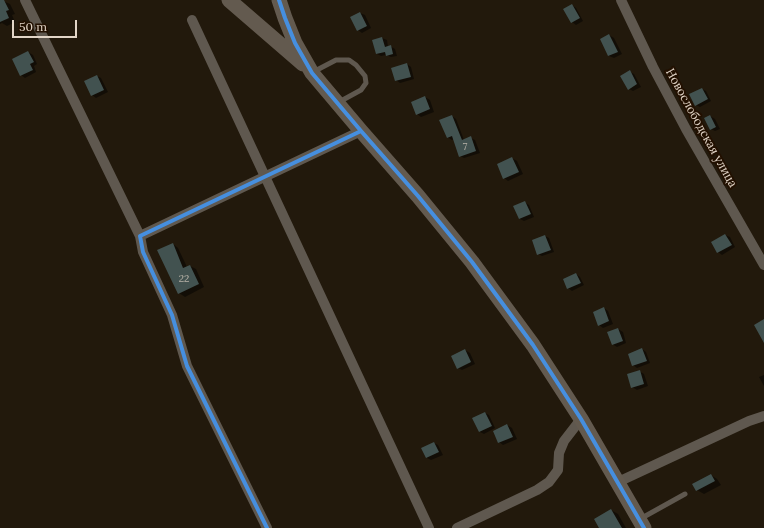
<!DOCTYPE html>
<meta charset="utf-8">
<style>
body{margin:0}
#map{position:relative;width:764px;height:528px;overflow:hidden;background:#22190c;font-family:Lora,serif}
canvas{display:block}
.scale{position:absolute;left:12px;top:20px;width:65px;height:18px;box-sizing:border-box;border:2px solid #e2d5c7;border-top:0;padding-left:5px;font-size:12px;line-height:14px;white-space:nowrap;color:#e2d5c7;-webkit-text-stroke:3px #221000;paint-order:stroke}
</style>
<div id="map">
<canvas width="764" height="528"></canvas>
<div class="scale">50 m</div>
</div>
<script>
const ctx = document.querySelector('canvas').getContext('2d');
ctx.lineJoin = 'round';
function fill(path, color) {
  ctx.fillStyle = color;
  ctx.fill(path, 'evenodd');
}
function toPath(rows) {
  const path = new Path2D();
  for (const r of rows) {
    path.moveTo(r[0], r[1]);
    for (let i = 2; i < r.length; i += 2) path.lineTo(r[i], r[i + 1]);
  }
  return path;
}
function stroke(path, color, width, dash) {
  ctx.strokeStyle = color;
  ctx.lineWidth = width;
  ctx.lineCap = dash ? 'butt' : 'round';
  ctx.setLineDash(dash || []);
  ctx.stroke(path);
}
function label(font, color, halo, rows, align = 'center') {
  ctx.font = font + ' Lora,serif';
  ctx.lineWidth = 4;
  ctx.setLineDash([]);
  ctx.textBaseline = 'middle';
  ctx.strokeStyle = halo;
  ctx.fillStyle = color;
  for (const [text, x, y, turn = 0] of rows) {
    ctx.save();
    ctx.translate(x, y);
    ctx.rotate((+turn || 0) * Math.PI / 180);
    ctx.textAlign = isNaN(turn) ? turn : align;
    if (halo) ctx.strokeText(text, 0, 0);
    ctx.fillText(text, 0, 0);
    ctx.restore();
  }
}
const shadow = toPath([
 [3,1,10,4,15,14,12,15,15,22,7,26,2,23,0,24,0,2],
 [572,5,576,8,583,21,576,25,572,22],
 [360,13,365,15,371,28,362,33,358,30],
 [609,35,614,38,622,54,614,58,609,56,601,39],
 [382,38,387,40,388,47,390,46,395,49,397,56,391,57,386,55,381,56,377,54,373,41],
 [28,52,33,55,37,64,34,66,36,72,25,78,21,75],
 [407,64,411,67,414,79,400,83,396,80],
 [630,72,634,74,641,87,633,91,629,89],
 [97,76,101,78,108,92,96,98,92,95],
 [702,89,706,91,711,101,700,107,696,105],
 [425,97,430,100,434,112,421,117,417,114],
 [452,116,456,119,464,140,471,138,475,140,480,153,464,158,460,156,454,139,452,140,447,137],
 [710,116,715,119,720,129,715,131,711,129],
 [512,158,517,161,523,174,508,181,504,178],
 [524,202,529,205,534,217,524,221,520,219,514,207],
 [725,235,730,237,735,247,722,255,718,252],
 [545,236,549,238,554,252,542,256,538,254],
 [173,244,178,248,187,267,190,266,196,269,204,287,185,297,179,293],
 [576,274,580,277,584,285,572,291,568,288],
 [604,308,608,311,613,324,603,328,599,325],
 [618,329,623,332,626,343,617,347,612,344],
 [642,349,646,352,650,363,637,368,633,365],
 [465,350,470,353,475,364,462,370,458,368],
 [639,371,644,374,648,386,637,390,632,387],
 [764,375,764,386,759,377],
 [485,413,489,415,495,428,484,434,480,432],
 [507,425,512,428,517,439,503,445,499,442],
 [434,443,438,445,443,455,431,460,427,458,423,448],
 [711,475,717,479,721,485,704,494,697,490],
 [611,510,618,514,626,528,600,528]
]);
const building = toPath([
 [0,0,4,0,9,10,6,11,9,18,0,22],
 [572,4,580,18,571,23,563,9],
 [360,12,367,26,357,31,350,17],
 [609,34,618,52,608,56,600,39],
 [382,37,385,47,391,45,393,54,386,56,385,52,376,54,372,40],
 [28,51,34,62,30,64,33,70,20,76,12,59],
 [407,63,411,77,395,81,391,68],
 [630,70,637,84,628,90,620,76],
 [97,75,104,90,91,96,84,81],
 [702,88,708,99,695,106,689,94],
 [425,96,430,109,416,115,411,102],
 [452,115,462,140,471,136,476,151,459,157,452,136,447,138,439,120],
 [710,115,716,127,710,130,704,118],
 [512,157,519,172,503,179,497,164],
 [525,201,531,214,519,219,513,206],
 [725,234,732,245,717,253,711,242],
 [545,235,551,250,537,255,532,240],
 [173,243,183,268,190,265,199,284,178,294,157,250],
 [576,273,581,283,567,289,563,279],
 [604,307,609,321,598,326,593,312],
 [764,319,764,343,754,325],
 [618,328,623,341,612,345,607,332],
 [642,348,647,361,632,366,628,354],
 [465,349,471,362,457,369,451,356],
 [640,370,644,384,631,388,627,374],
 [485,412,492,426,479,432,472,418],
 [507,424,513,437,498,443,493,431],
 [434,442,439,452,426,458,421,448],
 [711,474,715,481,696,491,692,484],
 [611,509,622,528,599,528,594,519]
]);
const lane = toPath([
 [313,72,336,60,349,60,356,65,365,76,366,83,361,90,339,102],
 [640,519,685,494]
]);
const street = toPath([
 [25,0,140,236],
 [621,0,653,67,686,129,764,265],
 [192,20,429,528],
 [618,482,749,421,764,416],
 [267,528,187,366,172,315,143,252,140,236,361,131],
 [457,528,537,490,549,482,558,470,559,453,564,441,581,419]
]);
const secondary = toPath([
 [229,0,303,64],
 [279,0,285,18,295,43,312,73,361,131,418,196,472,262,533,345,581,419,644,528]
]);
const cycleway = toPath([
 [279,0,285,18,295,43,312,73,361,131,418,196,472,262,533,345,581,419,644,528],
 [267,528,187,366,172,315,143,252,140,236,361,131]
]);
const numberNames = [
 ["7",465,147],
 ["22",184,279]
];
const streetNames = [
 ["Новослободская улица",701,128,61]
];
fill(shadow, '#0007');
fill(building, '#425250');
stroke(lane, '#5f584f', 5);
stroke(street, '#5f584f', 10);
stroke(secondary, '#635a4f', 15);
stroke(cycleway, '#468fdf', 4);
label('10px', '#bab4a9', null, numberNames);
label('12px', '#e2d5c7', '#221000', streetNames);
</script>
